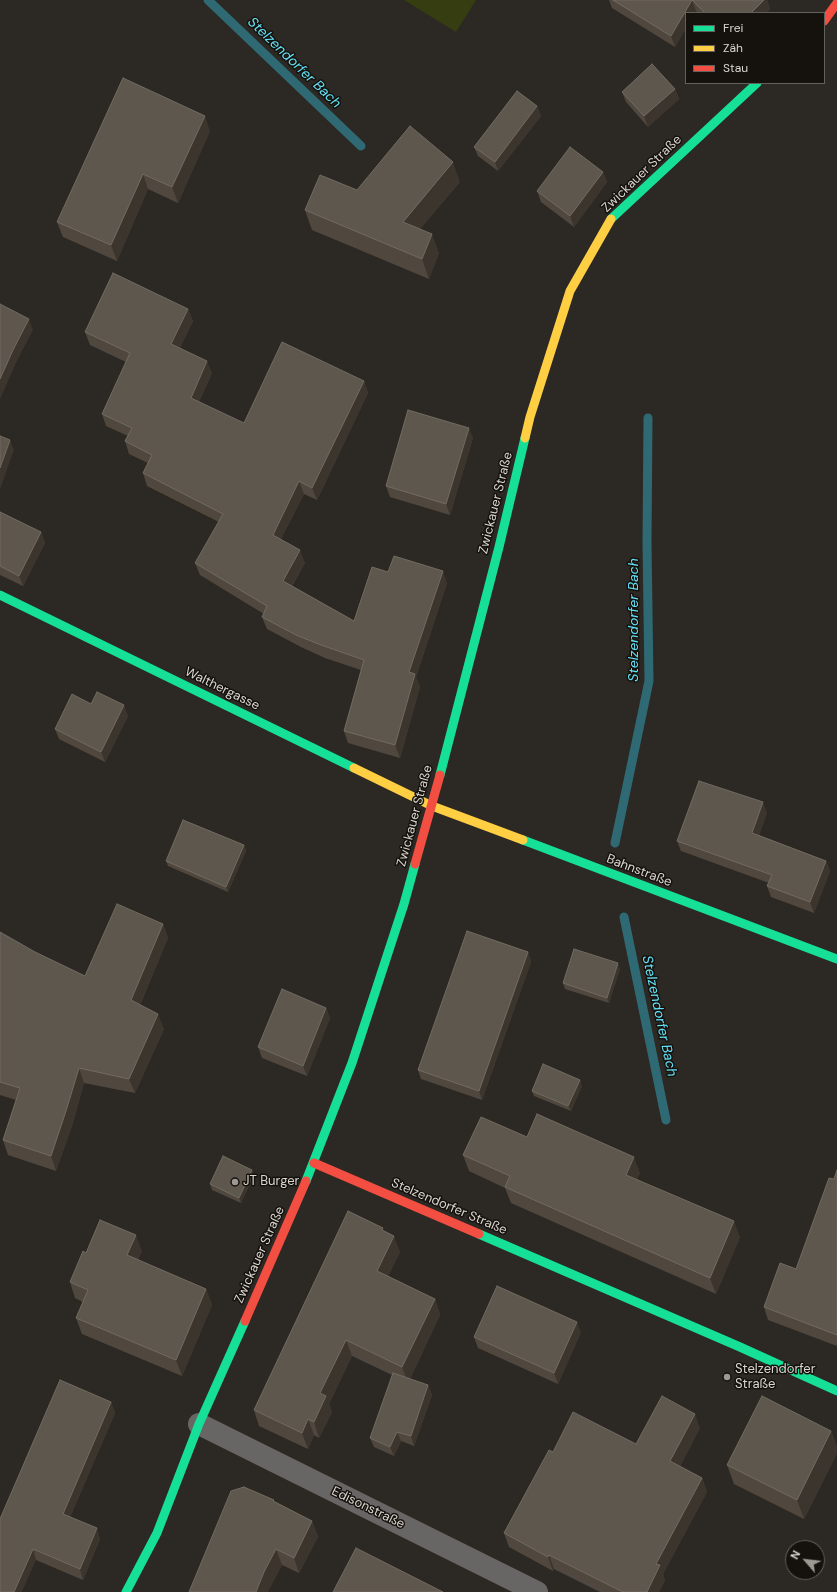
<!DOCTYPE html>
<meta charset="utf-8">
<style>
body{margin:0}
#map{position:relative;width:837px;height:1592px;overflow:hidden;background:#2c2823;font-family:"DM Sans",sans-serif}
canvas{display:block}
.legend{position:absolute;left:685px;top:12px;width:140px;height:72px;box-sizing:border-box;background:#15120e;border:1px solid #64605b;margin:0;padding:5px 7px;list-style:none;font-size:12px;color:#dbd5cf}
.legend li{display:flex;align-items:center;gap:8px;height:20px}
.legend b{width:20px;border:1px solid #64605b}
.north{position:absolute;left:785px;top:1540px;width:40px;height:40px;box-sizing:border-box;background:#15120e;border:1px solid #64605b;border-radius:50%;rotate:298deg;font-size:11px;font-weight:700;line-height:16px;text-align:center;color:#dbd5cf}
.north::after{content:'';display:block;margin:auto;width:14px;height:18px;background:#9e9893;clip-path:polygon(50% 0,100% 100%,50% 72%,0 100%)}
</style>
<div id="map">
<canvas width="837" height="1592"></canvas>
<ul class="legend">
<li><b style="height:5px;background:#16e098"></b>Frei</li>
<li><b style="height:5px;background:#ffcf43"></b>Zäh</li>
<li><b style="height:5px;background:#f24e42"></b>Stau</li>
</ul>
<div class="north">N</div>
</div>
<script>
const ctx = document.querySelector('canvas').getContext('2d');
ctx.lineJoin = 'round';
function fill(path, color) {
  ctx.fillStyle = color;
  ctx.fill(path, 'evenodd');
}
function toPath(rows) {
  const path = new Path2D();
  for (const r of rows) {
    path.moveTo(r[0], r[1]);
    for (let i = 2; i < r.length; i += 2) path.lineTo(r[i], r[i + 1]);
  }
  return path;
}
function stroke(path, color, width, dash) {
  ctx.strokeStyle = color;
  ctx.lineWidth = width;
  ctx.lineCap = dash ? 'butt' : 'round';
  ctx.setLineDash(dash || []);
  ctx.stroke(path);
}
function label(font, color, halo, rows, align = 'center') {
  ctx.font = font + ' "DM Sans",sans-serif';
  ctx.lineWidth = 3;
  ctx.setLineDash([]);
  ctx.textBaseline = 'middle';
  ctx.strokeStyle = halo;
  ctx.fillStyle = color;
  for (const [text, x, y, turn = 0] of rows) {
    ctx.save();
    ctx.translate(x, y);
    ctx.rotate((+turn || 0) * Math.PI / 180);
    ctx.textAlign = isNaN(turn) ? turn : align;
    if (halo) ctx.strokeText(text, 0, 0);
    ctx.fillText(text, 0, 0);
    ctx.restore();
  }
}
const green = toPath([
 [404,0,476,0,456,32]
]);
const stream = toPath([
 [208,0,361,146],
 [615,843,649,681,647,543,648,418],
 [624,917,666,1120]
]);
const street = toPath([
 [199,1424,537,1592]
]);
const fast = toPath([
 [611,219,757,83],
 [0,595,354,768],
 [440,775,499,547,525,438],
 [523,840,837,959],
 [306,1181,352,1063,404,904,415,864],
 [479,1234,740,1347,837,1391],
 [126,1592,157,1533,199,1424,245,1321]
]);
const slow = toPath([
 [525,438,530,417,570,291,611,219],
 [354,768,432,806,523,840]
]);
const jam = toPath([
 [824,21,837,3],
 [415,864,440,775],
 [314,1163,479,1234],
 [245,1321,306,1181]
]);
const wall = toPath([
 [609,0,767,0,770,9,766,13,698,13,696,11,686,13,686,28,675,47,612,8],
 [675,89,679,99,648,127,626,102,622,92],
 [537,106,541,116,498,171,478,156,474,147],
 [210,131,178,203,148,189,117,261,63,237,57,222],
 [603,172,607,182,574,227,541,202,537,191],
 [460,182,420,229,439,253,429,279,312,230,305,210,357,190],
 [188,309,193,321,180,348,212,373,199,402,244,423,364,381,368,393,317,500,304,494,281,539,305,563,292,586,354,621,388,572,447,583,416,677,420,687,400,758,348,743,344,731,361,670,325,658,301,647,267,629,262,617,264,614,200,575,195,563,219,522,147,486,143,473,148,463,129,454,125,441,128,436,106,426,102,414,126,362,90,345,85,332],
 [473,438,450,515,390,497,386,486],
 [0,512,41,532,45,543,23,586,0,575],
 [91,704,128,716,105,762,59,739,55,729],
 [767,813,759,835,826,861,830,871,814,913,771,897,767,886,769,883,681,851,677,841],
 [244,845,246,851,228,892,168,866,166,861],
 [163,924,168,938,140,1005,164,1029,135,1093,84,1083,72,1126,56,1171,8,1155,3,1140,16,1100,0,1095,0,932,35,952,85,976],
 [528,952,531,962,482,1100,421,1079,418,1070],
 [620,969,609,1003,565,989,563,983],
 [326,1008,330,1018,307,1076,262,1058,258,1047],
 [582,1086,571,1111,534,1096,532,1091],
 [527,1137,640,1173,637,1179,740,1237,716,1294,511,1203,505,1188,469,1171,463,1155],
 [252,1170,254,1175,241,1203,212,1190,210,1184],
 [837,1170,837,1346,768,1320,764,1307,796,1269],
 [384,1231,400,1252,388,1276,435,1299,440,1315,410,1379,428,1385,432,1395,414,1446,401,1441,394,1456,374,1447,370,1438,392,1375,352,1356,329,1404,332,1412,319,1438,314,1435,308,1449,259,1426,254,1410],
 [142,1251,138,1260,206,1289,212,1305,182,1376,82,1334,76,1318,83,1302,75,1298,70,1282,86,1253],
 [581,1332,558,1384,478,1348,474,1337],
 [111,1402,115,1413,70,1517,100,1539,83,1580,36,1560,0,1592],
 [700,1428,680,1466,702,1478,707,1492,663,1574,665,1580,659,1592,600,1592,554,1569,553,1571,509,1547,504,1533,636,1444],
 [831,1431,837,1447,837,1453,804,1519,734,1484,727,1465],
 [274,1501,312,1521,318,1537,299,1573,282,1565,270,1587]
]);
const shadedWall = toPath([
 [692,0,696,11,695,13,686,13,686,28,675,47,671,36],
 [764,0,767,0,770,9,766,13,751,13],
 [675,89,679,99,648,127,644,116],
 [537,106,541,116,498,171,495,162],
 [205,116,210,131,178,203,172,187],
 [453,162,460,182,410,241,403,222],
 [603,172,607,182,574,227,570,216],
 [143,174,148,189,117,261,111,245],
 [432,234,439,253,429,279,422,259],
 [188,309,193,321,176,356,171,344],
 [29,319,33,330,17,361,0,399,0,379,13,350],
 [207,361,212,373,195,410,191,398],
 [364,381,368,393,317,500,312,488],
 [469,428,473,438,450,515,446,504],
 [10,440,14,450,0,489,0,468],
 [299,481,304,494,277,547,273,535],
 [41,532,45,543,23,586,19,576],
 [300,550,305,563,287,593,283,581],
 [443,571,447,583,416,677,420,687,400,758,395,745,409,672],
 [124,705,128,716,105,762,101,752],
 [763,802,767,813,756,843,752,833],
 [244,845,246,851,228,892,226,887],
 [826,861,830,871,814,913,810,902],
 [163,924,168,938,136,1014,131,1000],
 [528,952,531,962,482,1100,479,1091],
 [618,963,620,969,609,1003,607,998],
 [326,1008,330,1018,307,1076,303,1066],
 [158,1014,164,1029,135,1093,129,1079],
 [79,1068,84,1083,72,1126,56,1171,51,1156],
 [580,1080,582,1086,571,1111,568,1106],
 [634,1157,640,1173,632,1191,626,1175],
 [252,1170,254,1175,241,1203,239,1198],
 [734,1221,740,1237,716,1294,710,1278],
 [136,1235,142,1251,133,1271,127,1255],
 [394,1236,400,1252,383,1287,377,1271],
 [206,1289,212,1305,182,1376,176,1360],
 [435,1299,440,1315,408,1383,402,1367],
 [577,1322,581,1332,558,1384,554,1373],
 [346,1340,352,1356,329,1404,332,1412,319,1438,314,1422,320,1393],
 [428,1385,432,1395,414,1446,411,1436],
 [111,1402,115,1413,67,1525,63,1514],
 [695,1414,700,1428,675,1475,670,1461],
 [308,1419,314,1435,308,1449,302,1433],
 [831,1431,837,1447,837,1453,804,1519,797,1500],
 [397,1432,401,1441,394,1456,390,1447],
 [702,1478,707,1492,663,1574,665,1580,659,1592,647,1592,656,1564],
 [312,1521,318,1537,299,1573,294,1558],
 [97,1528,100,1539,83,1580,80,1569],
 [33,1549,36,1560,22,1592,14,1592],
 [276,1549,282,1565,268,1592,256,1592,264,1572],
 [549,1555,554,1569,553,1571,548,1557]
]);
const building = toPath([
 [613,0,764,0,751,13,705,13,692,0,671,36,613,0],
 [652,64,675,89,644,116,622,92,652,64],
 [123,78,205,116,172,187,143,174,111,245,57,222,123,78],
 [517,91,537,106,495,162,474,147,517,91],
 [410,126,453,162,403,222,432,234,422,259,305,210,320,175,357,190,410,126],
 [570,147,603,172,570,216,537,191,570,147],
 [113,273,188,309,171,344,207,361,191,398,244,423,282,342,364,381,312,488,299,481,273,535,300,550,283,581,354,621,372,567,388,572,394,556,443,571,409,672,415,674,395,745,344,731,364,660,321,645,296,635,262,617,267,606,195,563,223,514,143,473,152,455,125,441,132,428,102,414,130,353,85,332,113,273],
 [0,304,29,319,13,350,0,379,0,304],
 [408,410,469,428,446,504,386,486,408,410],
 [0,436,10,440,0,468,0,436],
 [0,512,41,532,19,576,0,566,0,512],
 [97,692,124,705,101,752,55,729,72,694,91,704,97,692],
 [699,781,763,802,752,833,826,861,810,902,767,886,772,875,677,841,699,781],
 [183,820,244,845,226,887,166,861,183,820],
 [117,904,163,924,131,1000,158,1014,129,1079,79,1068,66,1111,51,1156,3,1140,20,1088,0,1082,0,932,35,952,85,976,117,904],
 [467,931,528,952,479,1091,418,1070,467,931],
 [574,949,618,963,607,998,563,983,574,949],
 [282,989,326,1008,303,1066,258,1047,282,989],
 [543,1064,580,1080,568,1106,532,1091,543,1064],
 [537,1114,634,1157,626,1175,734,1221,710,1278,505,1187,510,1176,463,1155,481,1117,527,1137,537,1114],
 [223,1156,252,1170,239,1198,210,1184,223,1156],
 [837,1170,837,1335,764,1307,780,1263,796,1269,829,1178,834,1179,837,1170],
 [348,1211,383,1228,382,1230,394,1236,377,1271,435,1299,402,1367,346,1340,320,1393,326,1396,314,1422,308,1419,302,1433,254,1410,348,1211],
 [100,1220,136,1235,127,1255,206,1289,176,1360,76,1318,88,1290,70,1282,83,1251,86,1253,100,1220],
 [497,1286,577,1322,554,1373,474,1337,497,1286],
 [393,1373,428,1385,411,1436,397,1432,390,1447,370,1438,393,1373],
 [60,1380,111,1402,63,1514,97,1528,80,1569,33,1549,14,1592,0,1592,0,1519,60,1380],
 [662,1396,695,1414,670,1461,702,1478,656,1564,660,1565,647,1592,623,1592,549,1555,548,1557,504,1533,549,1450,553,1452,573,1412,636,1444,662,1396],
 [762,1396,831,1431,797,1500,727,1465,762,1396],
 [244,1487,274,1500,273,1501,312,1521,294,1558,276,1549,264,1572,256,1592,189,1592,231,1491,244,1487],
 [356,1548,443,1592,333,1592,356,1548]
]);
const markers = [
 [235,1182,4,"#9e9893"],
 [727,1377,4,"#9e9893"]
];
const streetNames = [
 ["Zwickauer Straße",642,174,-44],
 ["Zwickauer Straße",496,503,-76],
 ["Walthergasse",222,689,26],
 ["Zwickauer Straße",415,816,-75],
 ["Bahnstraße",639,871,21],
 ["Stelzendorfer Straße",449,1207,23],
 ["Zwickauer Straße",260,1255,-66],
 ["Edisonstraße",368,1508,26]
];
const poiNames = [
 ["JT Burger",243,1182],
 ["Stelzendorfer",735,1370],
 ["Straße",735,1385]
];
const waterNames = [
 ["Stelzendorfer Bach",294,63,44],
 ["Stelzendorfer Bach",634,620,-90],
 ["Stelzendorfer Bach",659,1016,78]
];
fill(green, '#363e11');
stroke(stream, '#2f6973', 9);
stroke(street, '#686664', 22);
stroke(fast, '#16e098', 9);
stroke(slow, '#ffcf43', 9);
stroke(jam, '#f24e42', 9);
fill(wall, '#50483e');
fill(shadedWall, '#3b352d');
fill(building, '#5e574e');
stroke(building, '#726b62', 1);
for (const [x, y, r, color] of markers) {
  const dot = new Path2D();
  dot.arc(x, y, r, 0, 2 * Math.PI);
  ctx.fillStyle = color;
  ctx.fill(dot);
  stroke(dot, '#15120e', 1.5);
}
label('13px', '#dbd5cf', '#15120e', streetNames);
label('13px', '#dbd5cf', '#15120e', poiNames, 'left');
label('italic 14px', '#64e1f6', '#15120e', waterNames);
</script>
